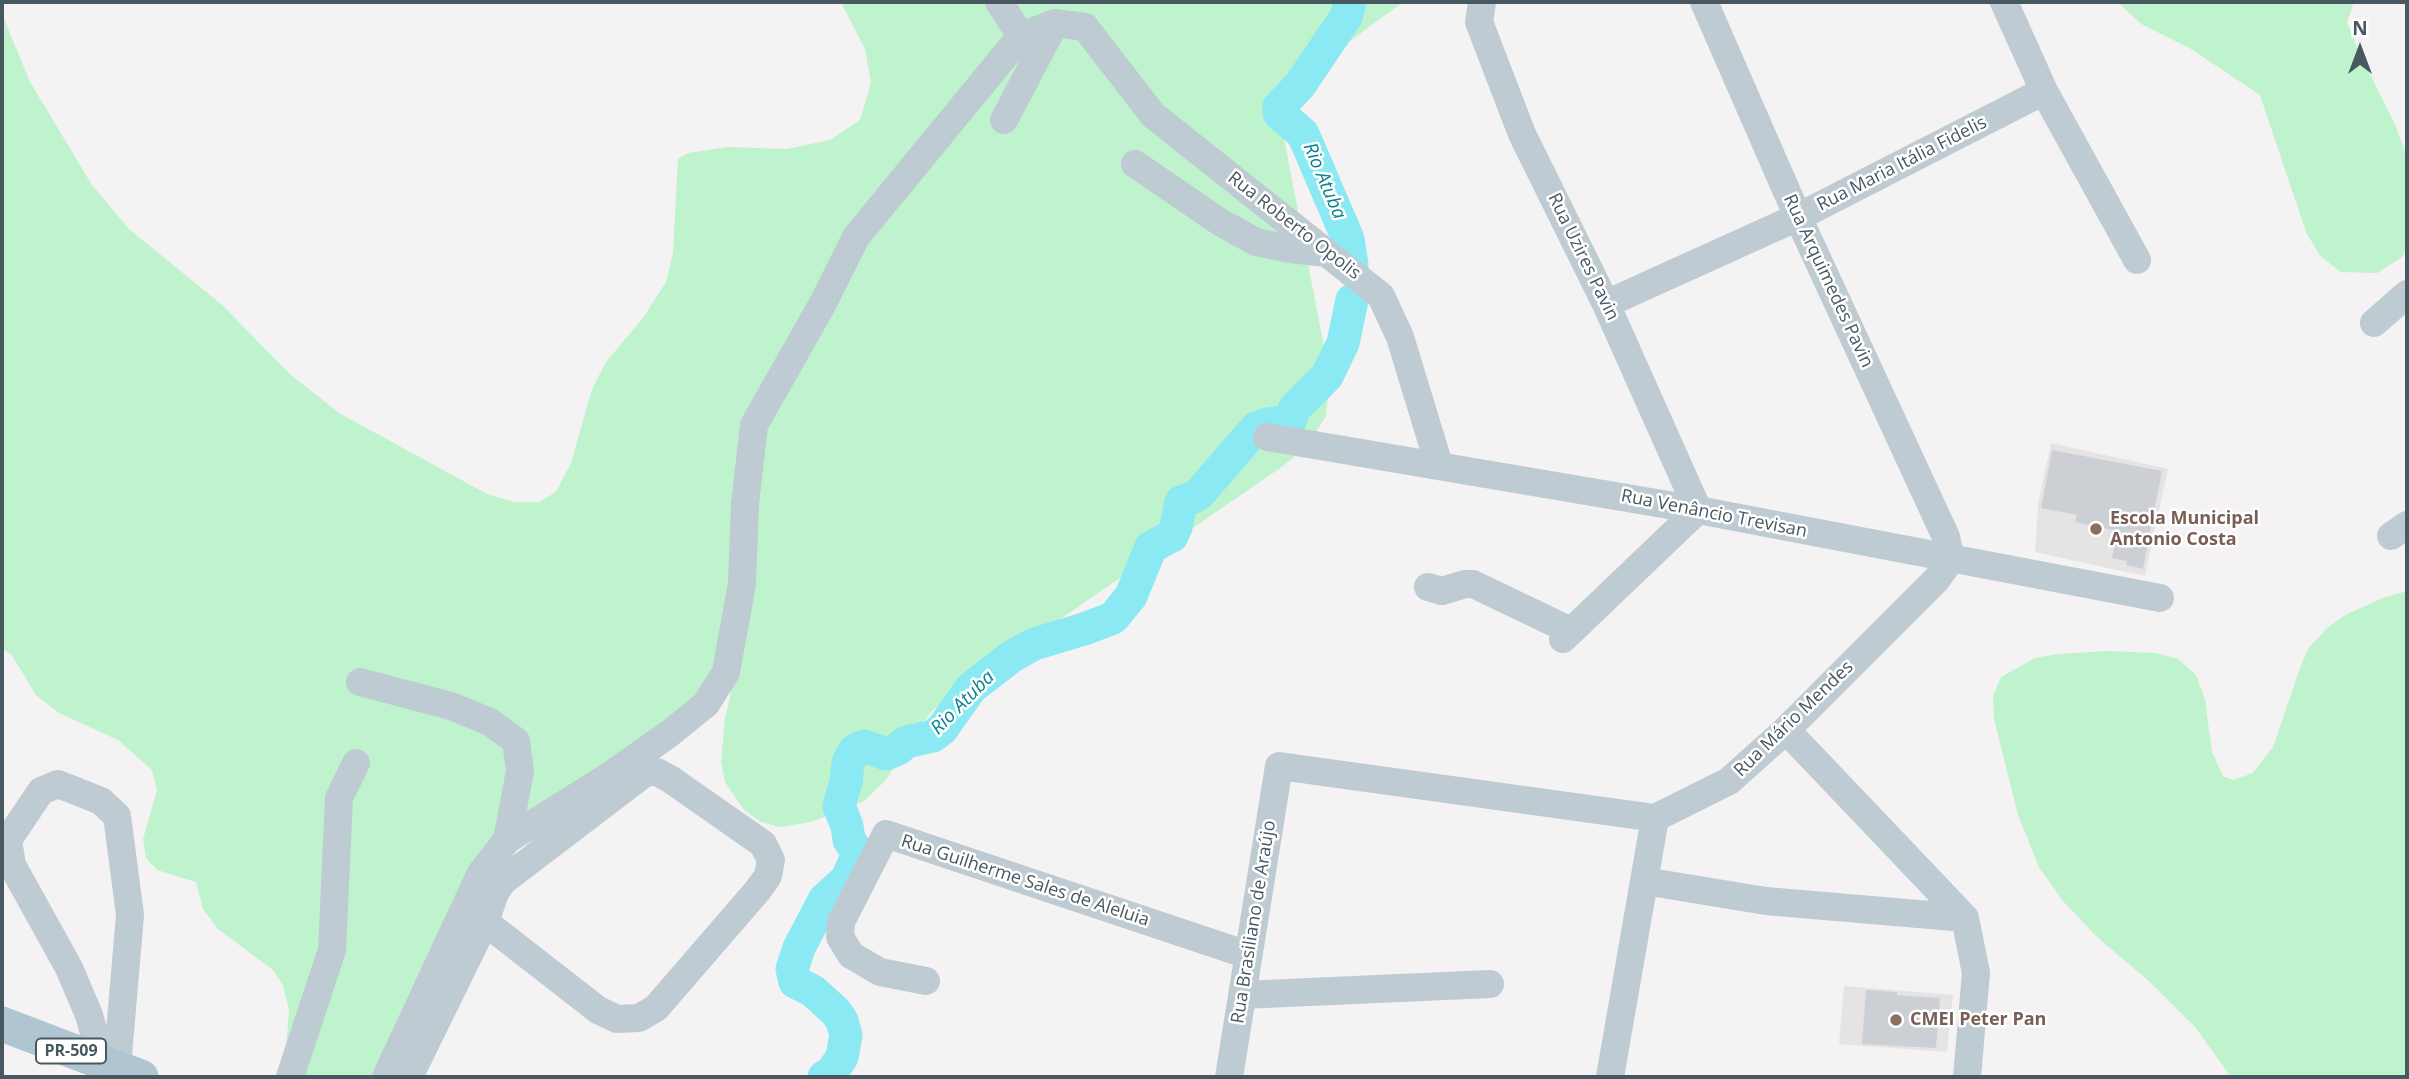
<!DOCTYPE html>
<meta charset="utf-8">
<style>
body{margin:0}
#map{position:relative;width:2409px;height:1079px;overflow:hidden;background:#f4f2f2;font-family:"Open Sans",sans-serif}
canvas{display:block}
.frame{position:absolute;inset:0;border:4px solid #485861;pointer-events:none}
.north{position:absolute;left:2325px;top:14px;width:70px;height:70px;-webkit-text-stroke:5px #fff;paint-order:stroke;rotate:0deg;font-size:19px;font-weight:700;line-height:28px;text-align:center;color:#485861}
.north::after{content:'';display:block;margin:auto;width:24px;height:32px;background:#485861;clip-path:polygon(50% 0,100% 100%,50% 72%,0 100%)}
</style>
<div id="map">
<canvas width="2409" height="1079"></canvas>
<div class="frame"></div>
<div class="north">N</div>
</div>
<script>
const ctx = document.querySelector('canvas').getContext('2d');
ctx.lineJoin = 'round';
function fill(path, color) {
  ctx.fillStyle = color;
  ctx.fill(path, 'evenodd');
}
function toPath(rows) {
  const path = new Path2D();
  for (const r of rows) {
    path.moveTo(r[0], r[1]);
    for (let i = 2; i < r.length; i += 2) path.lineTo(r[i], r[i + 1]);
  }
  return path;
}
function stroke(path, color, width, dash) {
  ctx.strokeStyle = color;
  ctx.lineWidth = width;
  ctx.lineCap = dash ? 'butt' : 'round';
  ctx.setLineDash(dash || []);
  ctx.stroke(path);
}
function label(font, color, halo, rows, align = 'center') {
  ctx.font = font + ' "Open Sans",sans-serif';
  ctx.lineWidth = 5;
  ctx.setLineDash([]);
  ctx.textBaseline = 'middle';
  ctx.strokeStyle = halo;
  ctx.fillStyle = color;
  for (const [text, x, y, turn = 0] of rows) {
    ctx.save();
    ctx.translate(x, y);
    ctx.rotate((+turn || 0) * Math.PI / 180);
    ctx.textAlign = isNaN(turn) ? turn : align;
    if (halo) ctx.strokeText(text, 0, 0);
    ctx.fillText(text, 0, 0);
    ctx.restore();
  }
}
const education = toPath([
 [2051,443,2168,469,2145,576,2035,552,2038,505],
 [1844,986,1953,995,1947,1052,1839,1044]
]);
const green = toPath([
 [841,2,1403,2,1276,96,1324,347,1329,388,1326,416,1308,445,1283,466,986,670,933,710,913,734,886,780,864,801,811,822,780,827,761,822,744,810,725,782,721,762,725,718,731,692,537,833,512,854,409,1077,284,1077,289,1010,283,985,273,970,218,929,203,909,196,882,157,870,146,858,143,839,157,790,152,770,118,740,59,713,36,695,11,654,2,649,2,14,30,82,92,185,129,229,221,304,291,375,339,413,487,494,514,502,539,502,556,492,571,463,592,389,606,362,643,318,666,282,673,253,678,159,688,153,728,147,787,149,830,140,860,120,871,83,865,49],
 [2118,2,2354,2,2347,22,2359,52,2395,124,2407,157,2407,248,2402,257,2377,273,2341,272,2320,256,2306,232,2260,95,2191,49,2141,24],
 [2407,591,2407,1077,2231,1077,2195,1027,2152,984,2095,935,2062,900,2039,867,2018,815,1994,719,1993,696,2001,677,2035,658,2058,654,2108,651,2156,653,2178,659,2196,675,2205,699,2212,752,2223,776,2233,780,2253,773,2273,747,2299,671,2308,649,2328,627,2347,614,2383,598]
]);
const river = toPath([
 [1350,2,1346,17,1329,42,1300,85,1279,107,1279,113,1303,134,1348,239,1352,265],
 [824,1077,832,1072,842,1057,846,1035,842,1021,836,1012,813,991,795,982,792,969,799,948,824,900,847,879,857,855,860,855,849,840,847,826,839,806,846,782,848,763,854,751,864,746,886,754,898,749,906,742,933,736,942,729,971,688,1011,657,1034,644,1084,629,1113,618,1131,596,1151,547,1172,536,1176,527,1181,502,1198,495,1256,428,1267,424,1290,421,1295,408,1327,376,1343,343,1352,300]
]);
const building = toPath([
 [2052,450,2162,471,2143,569,2126,565,2127,561,2112,558,2117,531,2075,522,2077,515,2041,508],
 [1866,990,1897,992,1897,995,1940,998,1936,1048,1862,1044]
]);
const minor = toPath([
 [999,2,1021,36],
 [1482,2,1479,22,1522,134,1606,304,1698,510,1563,639],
 [1704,2,1798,217,1946,537,1951,559],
 [2004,2,2044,91,2137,260],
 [1004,120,1055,23],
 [1135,164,1220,222,1256,242,1290,249,1327,253],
 [1606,304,1798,217,2044,91],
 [2374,323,2407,294],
 [1267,437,1698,510,2160,598],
 [2391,536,2407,525],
 [1428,587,1442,591,1465,584,1473,584,1571,631],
 [360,682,451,706,490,722,516,741,520,771,507,840],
 [1786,730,1965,918,1976,973,1967,1077],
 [1655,818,1729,781,1786,730,1936,580,1951,559],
 [1644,881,1766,901,1965,918],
 [926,981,880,972,851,955,840,937,841,922,886,834,1248,955],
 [1242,995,1490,984],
 [102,1062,89,1015,69,968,12,865,8,840,41,791,58,784,101,801,117,816,130,915,117,1067],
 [290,1077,332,950,339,798,356,763],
 [386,1077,481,873,507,840,609,776,669,734,706,704,726,672,742,584,745,504,754,425,822,305,856,237,1021,36,1055,23,1085,27,1153,115,1381,296,1400,337,1439,465],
 [409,1077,485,922,495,893,503,881,646,772,657,772,670,779,763,844,771,860,768,876,758,890,656,1008,639,1018,617,1019,598,1010,485,922],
 [1229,1077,1279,766,1655,818],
 [1610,1077,1655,818]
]);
const major = toPath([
 [2,1024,141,1077]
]);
const markers = [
 [2096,529,7,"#8d6e63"],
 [1896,1020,7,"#8d6e63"]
];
const shields = [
 [71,1051,70]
];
const shieldNames = [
 ["PR-509",71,1051]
];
const streetNames = [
 ["Rua Maria Itália Fidelis",1902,164,-27],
 ["Rua Roberto Opolis",1294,226,38],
 ["Rua Uzires Pavin",1583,257,64],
 ["Rua Arquimedes Pavin",1828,281,65],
 ["Rua Venâncio Trevisan",1714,514,11],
 ["Rua Mário Mendes",1794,719,-44],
 ["Rua Guilherme Sales de Aleluia",1025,881,18],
 ["Rua Brasiliano de Araújo",1254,922,-81]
];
const educationNames = [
 ["Escola Municipal",2110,519],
 ["Antonio Costa",2110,540],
 ["CMEI Peter Pan",1910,1020]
];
const waterNames = [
 ["Rio Atuba",1324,181,67],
 ["Rio Atuba",963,703,-45]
];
fill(education, '#e5e3e4');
fill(green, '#bff3cd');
stroke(river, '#8ae9f2', 33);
fill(building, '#ccd0d4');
stroke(minor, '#bfcbd2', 28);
stroke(major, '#b0c5d2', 35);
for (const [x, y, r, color] of markers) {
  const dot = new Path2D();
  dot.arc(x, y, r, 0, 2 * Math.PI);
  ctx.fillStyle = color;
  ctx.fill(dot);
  stroke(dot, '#fff', 2.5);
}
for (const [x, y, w] of shields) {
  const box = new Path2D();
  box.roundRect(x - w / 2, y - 12.5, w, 25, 5);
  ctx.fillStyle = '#fff';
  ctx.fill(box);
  stroke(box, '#485861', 2);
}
label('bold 16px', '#485861', null, shieldNames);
label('18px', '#485861', '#fff', streetNames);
label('bold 18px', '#785e54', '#fff', educationNames, 'left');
label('italic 19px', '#06838f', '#fff', waterNames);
</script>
